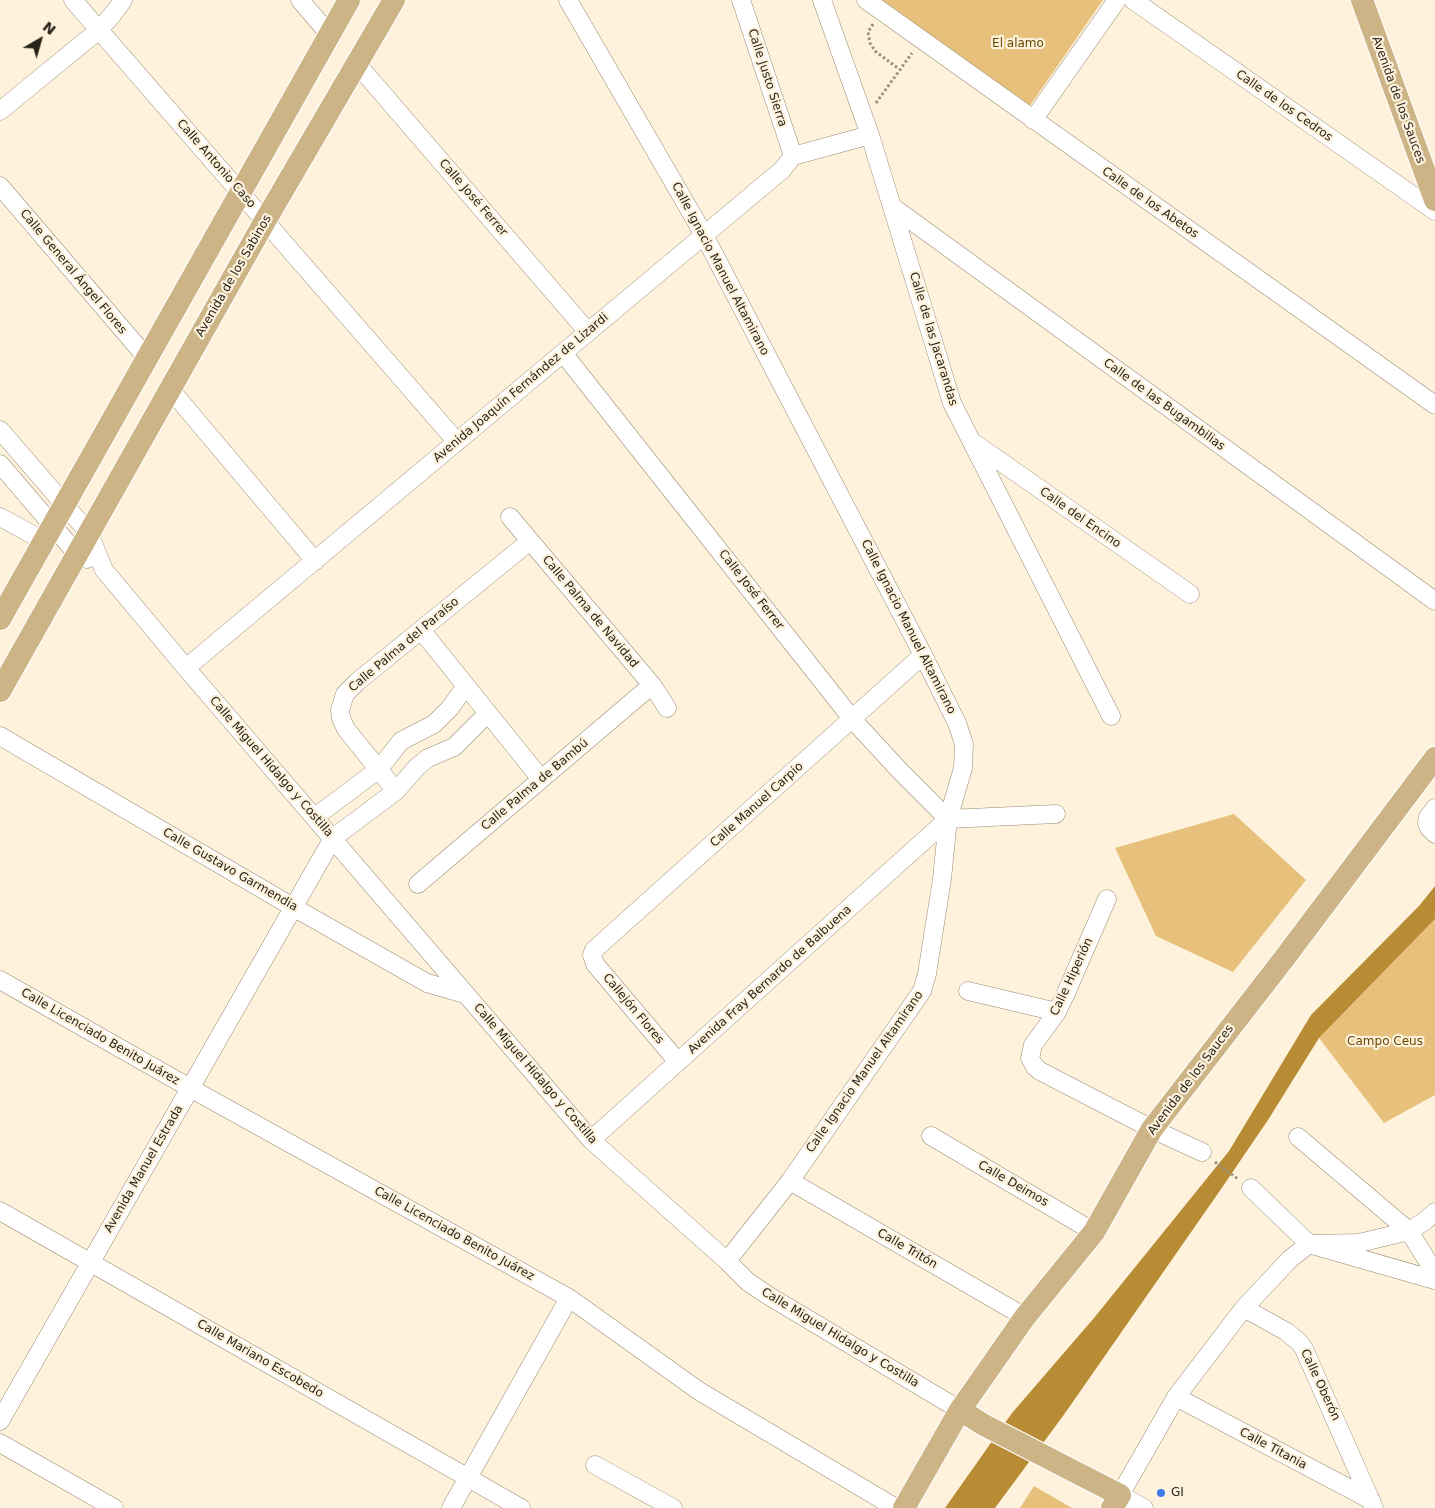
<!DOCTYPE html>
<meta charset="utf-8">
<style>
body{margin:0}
#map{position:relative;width:1435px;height:1508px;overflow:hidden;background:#fef2dd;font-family:"DejaVu Sans",sans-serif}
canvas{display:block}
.north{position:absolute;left:15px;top:15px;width:50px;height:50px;-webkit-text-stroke:4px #fef2dd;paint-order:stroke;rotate:38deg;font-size:14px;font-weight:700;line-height:20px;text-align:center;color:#29241a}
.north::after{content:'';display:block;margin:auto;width:18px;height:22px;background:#29241a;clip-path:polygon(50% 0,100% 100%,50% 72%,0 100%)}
</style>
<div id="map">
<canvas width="1435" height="1508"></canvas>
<div class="north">N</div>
</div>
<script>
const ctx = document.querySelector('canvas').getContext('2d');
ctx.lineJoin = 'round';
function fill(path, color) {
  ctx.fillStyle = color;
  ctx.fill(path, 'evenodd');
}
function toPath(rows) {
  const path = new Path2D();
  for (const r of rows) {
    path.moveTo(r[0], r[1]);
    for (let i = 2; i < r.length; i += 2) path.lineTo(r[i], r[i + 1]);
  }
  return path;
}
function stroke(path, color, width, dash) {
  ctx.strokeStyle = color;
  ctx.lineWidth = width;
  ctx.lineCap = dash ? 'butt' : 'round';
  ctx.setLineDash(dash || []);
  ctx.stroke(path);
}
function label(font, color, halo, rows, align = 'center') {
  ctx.font = font + ' "DejaVu Sans",sans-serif';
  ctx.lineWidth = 4.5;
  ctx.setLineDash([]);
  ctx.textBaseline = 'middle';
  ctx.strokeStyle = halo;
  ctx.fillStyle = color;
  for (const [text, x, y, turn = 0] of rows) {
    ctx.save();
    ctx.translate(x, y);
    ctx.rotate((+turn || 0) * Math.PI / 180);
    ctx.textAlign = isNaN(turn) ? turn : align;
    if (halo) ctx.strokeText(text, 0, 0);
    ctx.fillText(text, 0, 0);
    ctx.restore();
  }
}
const green = toPath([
 [880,0,1103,0,1029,107],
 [1234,814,1306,880,1233,972,1156,936,1115,848],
 [1435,919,1435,1095,1384,1123,1319,1038],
 [1034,1486,1072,1508,1020,1508]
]);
const water = toPath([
 [1435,886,1435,919,1319,1038,1268,1120,1219,1192,1063,1416,995,1508,945,1508,1012,1413,1094,1318,1229,1151,1311,1015,1419,906]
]);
const path = toPath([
 [873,24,868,32,870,43,875,51,899,69],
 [876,103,912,53],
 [1215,1162,1238,1179]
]);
const minor = toPath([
 [73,0,457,442],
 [300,0,329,34],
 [568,0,704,235,923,655,957,723,964,744,963,768,948,819,942,879,927,974,922,991,790,1181,727,1261],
 [741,0,793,156],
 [822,0,870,135,952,403,1111,716],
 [866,0,1435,405],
 [1133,0,1435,211],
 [357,64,588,332],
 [0,111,99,30,113,14,123,0],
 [1033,120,1117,0],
 [0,186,147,358],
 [894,208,1435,601],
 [563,353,853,720,901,772,948,819],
 [170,389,315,561],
 [0,430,89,533,104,570,186,668,591,1140,727,1261,748,1282,769,1296,960,1410],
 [974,443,1190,594],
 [0,464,77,554,87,559],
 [0,517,44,541],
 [510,517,652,685,667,708],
 [421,630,541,779],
 [186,668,782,170,793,156,870,135],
 [0,736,293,907,427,983,465,994],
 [396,791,346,729,341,718,340,710,345,694,357,682,530,541],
 [1435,808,1428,817,1427,823,1429,828,1435,834],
 [315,817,379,769,401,741,434,724,450,708,466,686],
 [948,819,1056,814],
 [418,884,652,685],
 [1107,899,1066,993,1057,1012,1033,1045,1030,1058,1035,1067,1040,1071,1152,1129,1202,1152],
 [0,980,190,1088,569,1298,699,1391,896,1508],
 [968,991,1057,1012],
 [678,1062,595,964,592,955,594,950,923,655],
 [931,1136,1094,1232],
 [1298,1137,1409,1231,1435,1273],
 [591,1140,948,819],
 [790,1181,1025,1317],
 [1251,1188,1309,1244,1435,1280],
 [0,1211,521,1508],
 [1244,1308,1287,1332,1299,1342,1304,1349,1374,1508],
 [1176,1397,1371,1500],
 [0,1421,333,838,396,791,417,767,428,758,454,747,488,713],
 [0,1443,114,1508],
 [595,1465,673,1508],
 [451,1508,569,1298],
 [1144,1508,1120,1495,1176,1397,1244,1308,1290,1259,1309,1244,1359,1243,1409,1231,1425,1221,1435,1212]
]);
const major = toPath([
 [1362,0,1435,200],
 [0,619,349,0],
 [0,691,265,221,394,0],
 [960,1410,984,1425,1120,1495,1112,1508],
 [904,1508,960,1410,1025,1317,1094,1232,1152,1129,1283,960,1435,758]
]);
const markers = [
 [1161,1493,5,"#3d7bea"]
];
const parkNames = [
 ["El alamo",1018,44],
 ["Campo Ceus",1385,1042]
];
const streetNames = [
 ["Calle Justo Sierra",767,78,72],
 ["Avenida de los Sauces",1398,100,70],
 ["Calle de los Cedros",1284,106,35],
 ["Calle Antonio Caso",216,164,49],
 ["Calle José Ferrer",473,198,49],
 ["Calle de los Abetos",1150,203,35],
 ["Calle Ignacio Manuel Altamirano",720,269,62],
 ["Calle General Ángel Flores",73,272,50],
 ["Avenida de los Sabinos",234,276,-60],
 ["Calle de las Jacarandas",933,339,73],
 ["Avenida Joaquín Fernández de Lizardi",521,388,-40],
 ["Calle de las Bugambilias",1164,405,36],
 ["Calle del Encino",1080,518,35],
 ["Calle José Ferrer",751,590,52],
 ["Calle Palma de Navidad",590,612,50],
 ["Calle Ignacio Manuel Altamirano",908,627,63],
 ["Calle Palma del Paraíso",404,645,-40],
 ["Calle Miguel Hidalgo y Costilla",271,767,49],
 ["Calle Palma de Bambú",535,785,-40],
 ["Calle Manuel Carpio",757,805,-42],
 ["Calle Gustavo Garmendia",230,870,30],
 ["Calle Hiperión",1072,977,-65],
 ["Avenida Fray Bernardo de Balbuena",770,980,-42],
 ["Callejón Flores",633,1009,50],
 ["Calle Licenciado Benito Juárez",100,1037,30],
 ["Calle Ignacio Manuel Altamirano",865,1072,-55],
 ["Calle Miguel Hidalgo y Costilla",535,1074,49],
 ["Avenida de los Sauces",1191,1080,-53],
 ["Avenida Manuel Estrada",144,1169,-60],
 ["Calle Deimos",1013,1184,30],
 ["Calle Licenciado Benito Juárez",454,1234,29],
 ["Calle Tritón",907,1249,30],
 ["Calle Miguel Hidalgo y Costilla",840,1338,31],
 ["Calle Mariano Escobedo",260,1359,30],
 ["Calle Oberón",1320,1385,65],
 ["Calle Titania",1273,1449,28]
];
const poiNames = [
 ["GI",1171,1493]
];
fill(green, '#e7c17c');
fill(water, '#b88c35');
stroke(minor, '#998b73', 19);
stroke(major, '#fff', 24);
stroke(path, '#9a9181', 3, [2.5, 2.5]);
stroke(minor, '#fff', 18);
stroke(major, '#ccb486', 22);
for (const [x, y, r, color] of markers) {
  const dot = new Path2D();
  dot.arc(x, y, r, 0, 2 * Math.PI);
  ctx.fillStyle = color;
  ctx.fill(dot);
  stroke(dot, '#fef2dd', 2);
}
label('12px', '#674801', '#fef2dd', parkNames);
label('12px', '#29241a', '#fef2dd', streetNames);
label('12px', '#29241a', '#fef2dd', poiNames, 'left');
</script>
